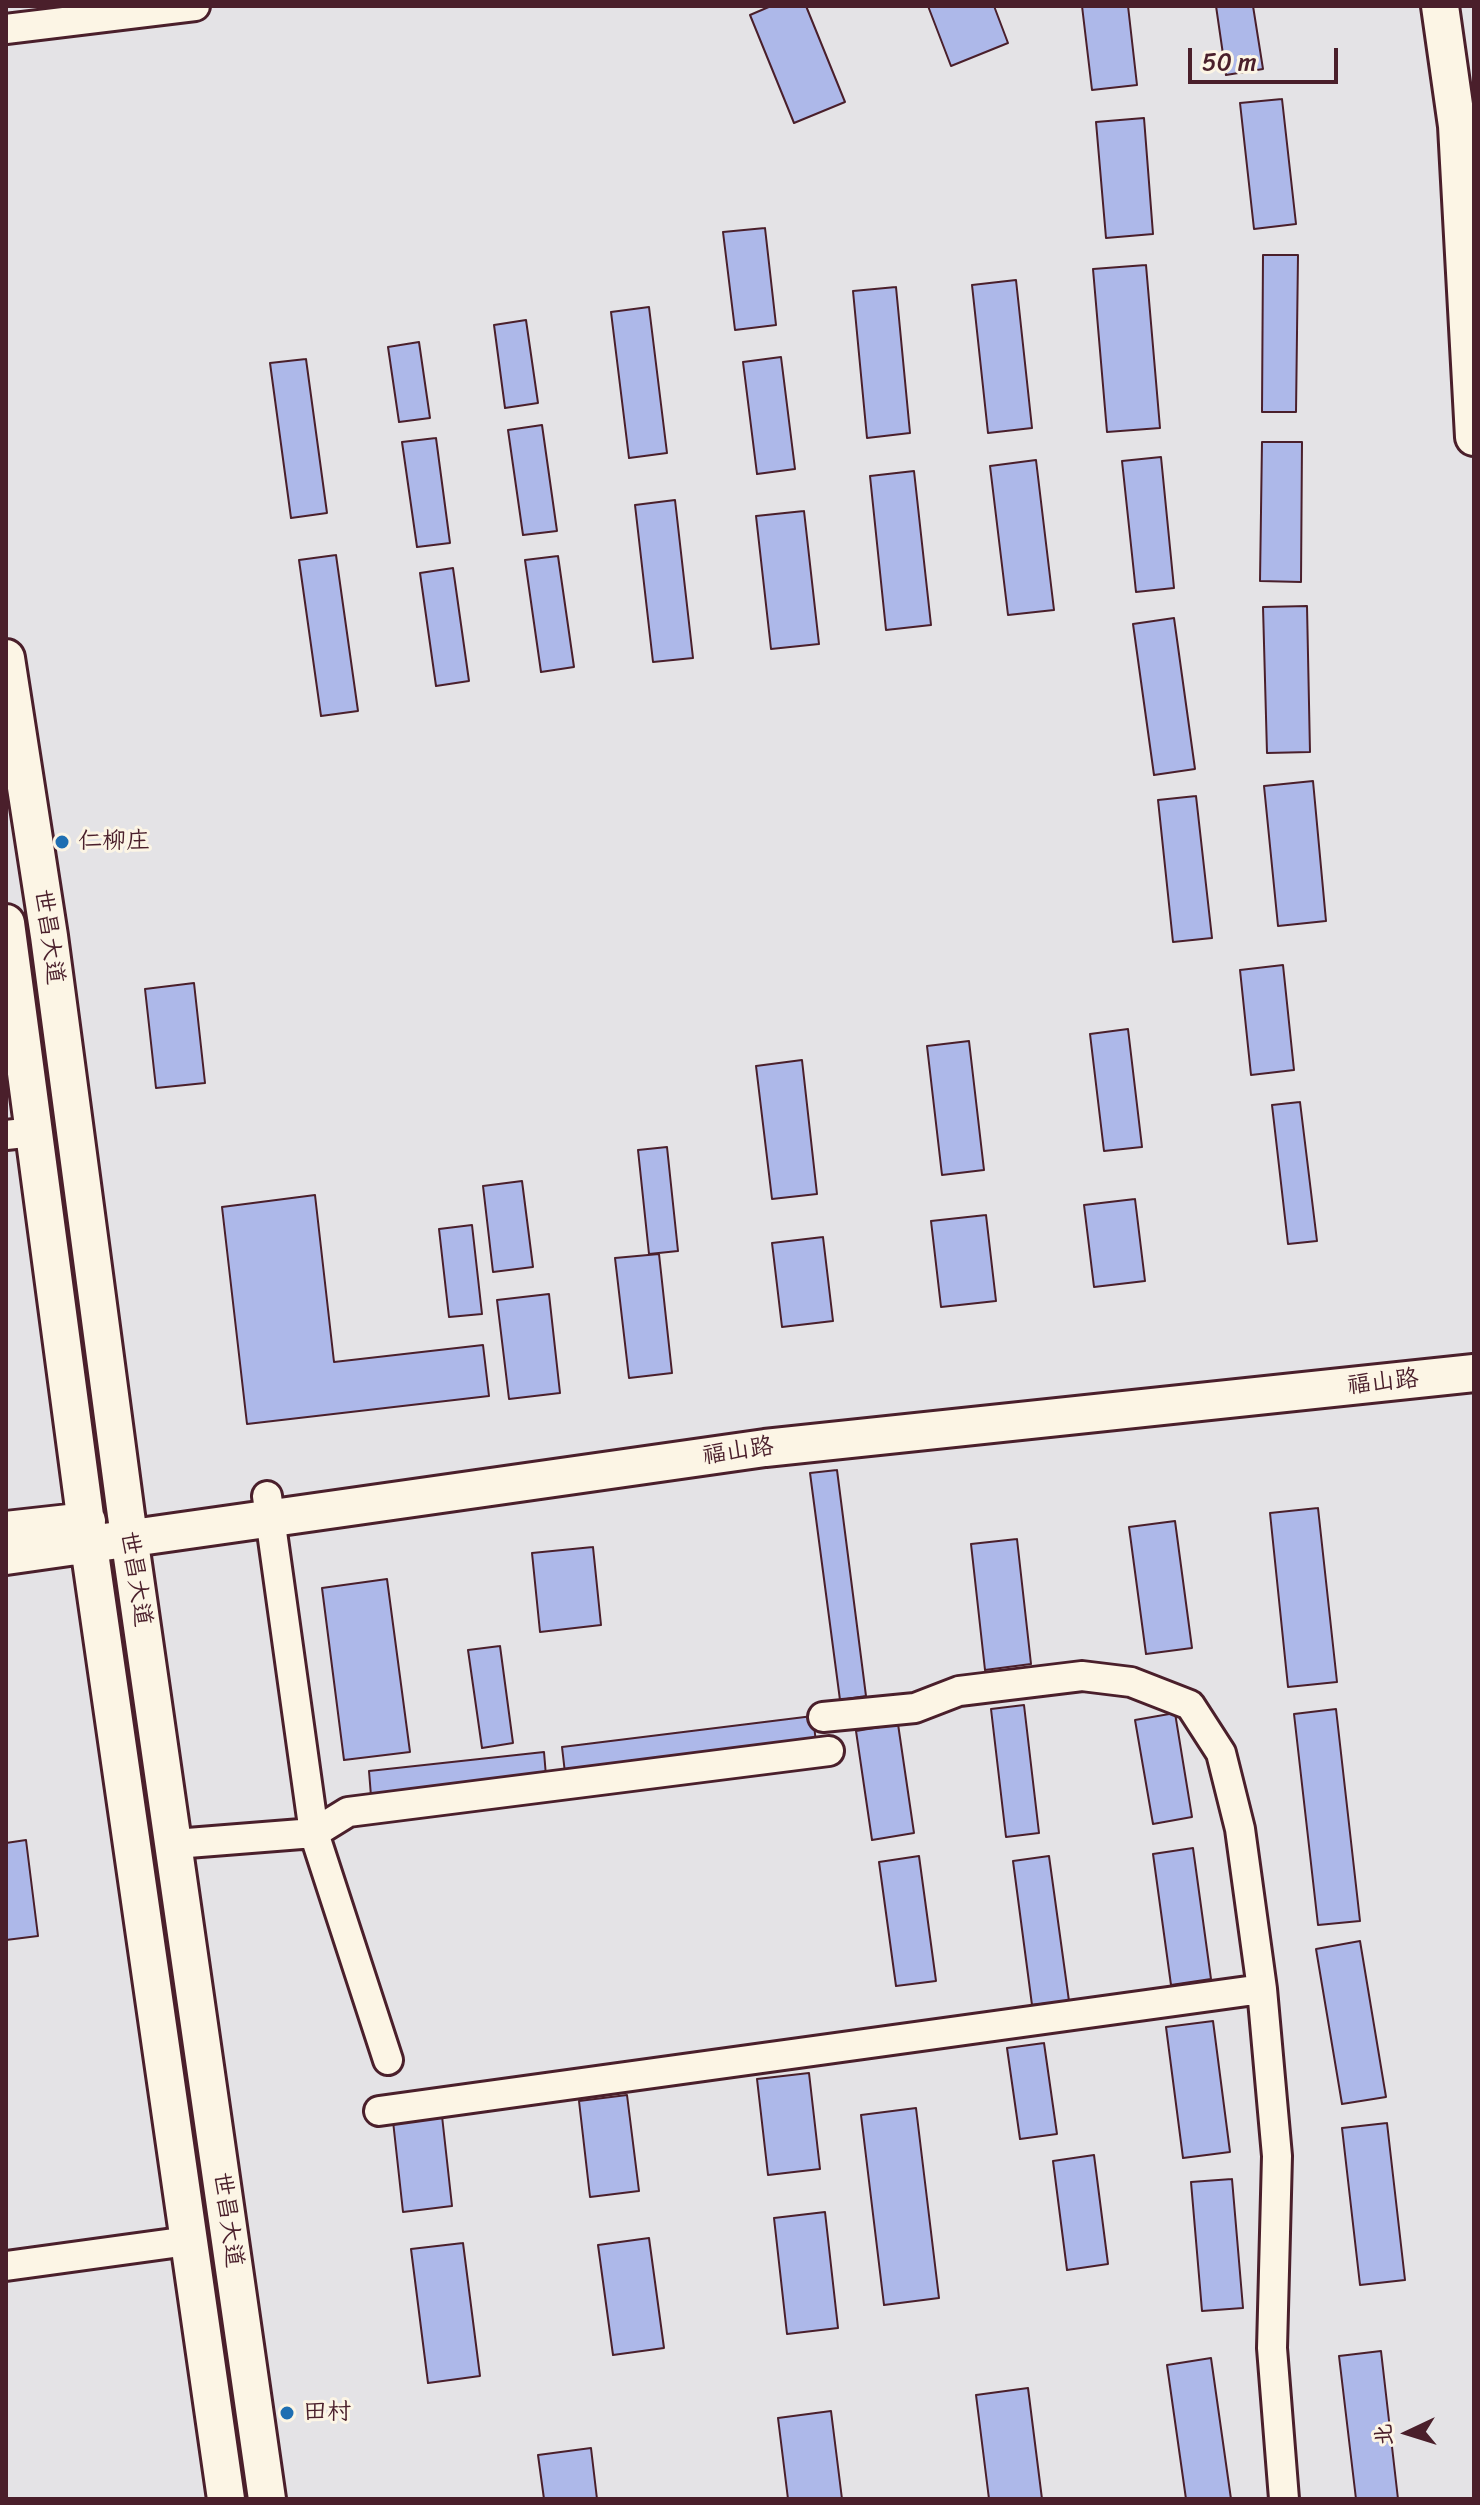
<!DOCTYPE html>
<meta charset="utf-8">
<style>
body{margin:0}
#map{position:relative;width:1480px;height:2505px;overflow:hidden;background:#e4e3e6;font-family:Sriracha,"LXGW WenKai TC",sans-serif}
canvas{display:block}
.frame{position:absolute;inset:0;border:8px solid #4a1f2b;pointer-events:none}
.north{position:absolute;left:1368px;top:2393px;width:80px;height:80px;-webkit-text-stroke:6px #fcf5e5;paint-order:stroke;rotate:266deg;font-size:22px;font-weight:700;line-height:32px;text-align:center;color:#4a1f2b}
.north::after{content:'';display:block;margin:auto;width:28px;height:36px;background:#4a1f2b;clip-path:polygon(50% 0,100% 100%,50% 72%,0 100%)}
.scale{position:absolute;left:1188px;top:48px;width:150px;height:36px;box-sizing:border-box;border:4px solid #4a1f2b;border-top:0;padding-left:10px;font-size:24px;line-height:28px;white-space:nowrap;color:#4a1f2b;-webkit-text-stroke:6px #fcf5e5;paint-order:stroke}
</style>
<div id="map">
<canvas width="1480" height="2505"></canvas>
<div class="frame"></div>
<div class="north">北</div>
<div class="scale">50 m</div>
</div>
<script>
const ctx = document.querySelector('canvas').getContext('2d');
ctx.lineJoin = 'round';
function fill(path, color) {
  ctx.fillStyle = color;
  ctx.fill(path, 'evenodd');
}
function toPath(rows) {
  const path = new Path2D();
  for (const r of rows) {
    path.moveTo(r[0], r[1]);
    for (let i = 2; i < r.length; i += 2) path.lineTo(r[i], r[i + 1]);
  }
  return path;
}
function stroke(path, color, width, dash) {
  ctx.strokeStyle = color;
  ctx.lineWidth = width;
  ctx.lineCap = dash ? 'butt' : 'round';
  ctx.setLineDash(dash || []);
  ctx.stroke(path);
}
function label(font, color, halo, rows, align = 'center') {
  ctx.font = font + ' Sriracha,"LXGW WenKai TC",sans-serif';
  ctx.lineWidth = 6;
  ctx.setLineDash([]);
  ctx.textBaseline = 'middle';
  ctx.strokeStyle = halo;
  ctx.fillStyle = color;
  for (const [text, x, y, turn = 0] of rows) {
    ctx.save();
    ctx.translate(x, y);
    ctx.rotate((+turn || 0) * Math.PI / 180);
    ctx.textAlign = isNaN(turn) ? turn : align;
    if (halo) ctx.strokeText(text, 0, 0);
    ctx.fillText(text, 0, 0);
    ctx.restore();
  }
}
const building = toPath([
 [771,6,806,6,845,102,794,123,750,15,771,6],
 [928,6,994,6,1008,43,951,66,928,6],
 [1082,6,1128,6,1137,85,1092,90,1082,6],
 [1216,6,1253,6,1263,69,1226,75,1216,6],
 [1282,99,1296,224,1254,229,1240,103,1282,99],
 [1144,118,1153,234,1106,238,1096,122,1144,118],
 [765,228,776,325,735,330,723,232,765,228],
 [1263,255,1298,255,1296,412,1262,412,1263,255],
 [1146,265,1160,428,1107,432,1093,269,1146,265],
 [1016,280,1032,428,988,433,972,285,1016,280],
 [896,287,910,433,867,438,853,291,896,287],
 [649,307,667,453,629,458,611,312,649,307],
 [526,320,538,403,505,408,494,325,526,320],
 [419,342,430,418,399,422,388,347,419,342],
 [781,357,795,469,757,474,743,362,781,357],
 [306,359,327,513,291,518,270,363,306,359],
 [542,425,557,531,523,535,508,430,542,425],
 [436,438,450,543,417,547,402,442,436,438],
 [1262,442,1302,442,1301,582,1260,581,1262,442],
 [1161,457,1174,588,1136,592,1122,461,1161,457],
 [1036,460,1054,610,1008,615,990,466,1036,460],
 [914,471,931,625,886,630,870,476,914,471],
 [675,500,693,658,653,662,635,505,675,500],
 [804,511,819,644,771,649,756,516,804,511],
 [336,555,358,711,321,716,299,560,336,555],
 [558,556,574,667,541,672,525,560,558,556],
 [453,568,469,681,436,686,420,573,453,568],
 [1307,606,1310,752,1267,753,1263,607,1307,606],
 [1174,618,1195,769,1154,775,1133,624,1174,618],
 [1313,781,1326,921,1278,926,1264,786,1313,781],
 [1196,796,1212,938,1173,942,1158,800,1196,796],
 [1283,965,1294,1070,1251,1075,1240,970,1283,965],
 [194,983,205,1083,156,1088,145,989,194,983],
 [1128,1029,1142,1147,1104,1151,1090,1034,1128,1029],
 [969,1041,984,1170,942,1175,927,1046,969,1041],
 [802,1060,817,1194,772,1199,756,1066,802,1060],
 [1300,1102,1317,1241,1288,1244,1272,1105,1300,1102],
 [667,1147,678,1251,649,1254,638,1150,667,1147],
 [522,1181,533,1267,493,1272,483,1186,522,1181],
 [315,1195,334,1362,483,1345,489,1396,247,1424,222,1207,315,1195],
 [1135,1199,1145,1281,1094,1287,1084,1205,1135,1199],
 [986,1215,996,1301,941,1307,931,1221,986,1215],
 [472,1225,482,1314,449,1317,439,1229,472,1225],
 [823,1237,833,1321,782,1327,772,1243,823,1237],
 [659,1254,672,1373,629,1378,615,1258,659,1254],
 [549,1294,560,1393,509,1399,497,1300,549,1294],
 [837,1470,866,1696,840,1700,810,1473,837,1470],
 [1318,1508,1337,1682,1288,1687,1270,1513,1318,1508],
 [1175,1521,1192,1648,1146,1654,1129,1527,1175,1521],
 [1017,1539,1031,1664,985,1670,971,1544,1017,1539],
 [593,1547,601,1625,540,1632,532,1553,593,1547],
 [387,1579,410,1752,344,1760,322,1588,387,1579],
 [500,1646,513,1743,482,1748,468,1650,500,1646],
 [1024,1705,1039,1833,1006,1837,991,1709,1024,1705],
 [1336,1709,1360,1921,1318,1925,1294,1714,1336,1709],
 [1175,1713,1192,1817,1153,1824,1135,1720,1175,1713],
 [813,1716,816,1743,565,1773,562,1747,813,1716],
 [898,1724,914,1833,872,1840,856,1731,898,1724],
 [544,1752,546,1776,371,1796,369,1771,544,1752],
 [26,1840,38,1936,6,1940,6,1843,26,1840],
 [1193,1848,1211,1979,1171,1985,1153,1854,1193,1848],
 [919,1856,936,1981,896,1986,879,1862,919,1856],
 [1049,1856,1069,2001,1032,2005,1013,1861,1049,1856],
 [1360,1941,1386,2097,1342,2104,1316,1949,1360,1941],
 [1213,2021,1230,2152,1183,2158,1166,2027,1213,2021],
 [1044,2043,1057,2134,1020,2139,1007,2048,1044,2043],
 [809,2073,820,2169,768,2175,757,2079,809,2073],
 [627,2095,639,2191,590,2197,579,2101,627,2095],
 [916,2108,939,2298,884,2305,861,2115,916,2108],
 [442,2116,452,2206,403,2212,393,2121,442,2116],
 [1387,2123,1405,2280,1360,2285,1342,2128,1387,2123],
 [1094,2155,1108,2264,1067,2270,1053,2161,1094,2155],
 [1232,2179,1243,2308,1202,2311,1191,2182,1232,2179],
 [825,2212,838,2328,787,2334,774,2218,825,2212],
 [649,2238,664,2348,613,2355,598,2245,649,2238],
 [463,2243,480,2376,428,2383,411,2249,463,2243],
 [1381,2351,1398,2499,1356,2499,1339,2356,1381,2351],
 [1211,2358,1231,2499,1186,2499,1167,2365,1211,2358],
 [1028,2388,1042,2499,989,2499,976,2395,1028,2388],
 [831,2411,842,2499,788,2499,778,2418,831,2411],
 [591,2448,597,2499,544,2499,538,2455,591,2448]
]);
const minor = toPath([
 [6,29,195,6],
 [6,1135,34,1132],
 [267,1496,314,1833,388,2060],
 [823,1717,915,1708,959,1691,1082,1676,1131,1682,1190,1705,1221,1753,1240,1829,1262,1989,1277,2156,1272,2348,1284,2499],
 [175,1844,314,1833,348,1812,829,1751],
 [379,2111,1262,1989],
 [6,2266,188,2241]
]);
const major = toPath([
 [1440,6,1457,126,1474,437],
 [6,658,49,936,126,1515,267,2499],
 [6,923,89,1546,226,2499],
 [6,1530,87,1521],
 [6,1556,765,1448,1474,1373]
]);
const markers = [
 [62,842,8,"#1f6fb2"],
 [287,2413,8,"#1f6fb2"]
];
const poiNames = [
 ["仁柳庄",78,842],
 ["田村",303,2413]
];
const streetNames = [
 ["世昌大道",48,937,82],
 ["福山路",1383,1383,-6],
 ["福山路",738,1452,-8],
 ["世昌大道",135,1579,81],
 ["世昌大道",227,2220,82]
];
fill(building, '#adb8e9');
stroke(building, '#4a1f2b', 2);
stroke(minor, '#4a1f2b', 34);
stroke(major, '#4a1f2b', 42);
stroke(minor, '#fcf5e5', 28);
stroke(major, '#fcf5e5', 36);
for (const [x, y, r, color] of markers) {
  const dot = new Path2D();
  dot.arc(x, y, r, 0, 2 * Math.PI);
  ctx.fillStyle = color;
  ctx.fill(dot);
  stroke(dot, '#fcf5e5', 3);
}
label('24px', '#4a1f2b', '#fcf5e5', poiNames, 'left');
label('24px', '#4a1f2b', '#fcf5e5', streetNames);
</script>
